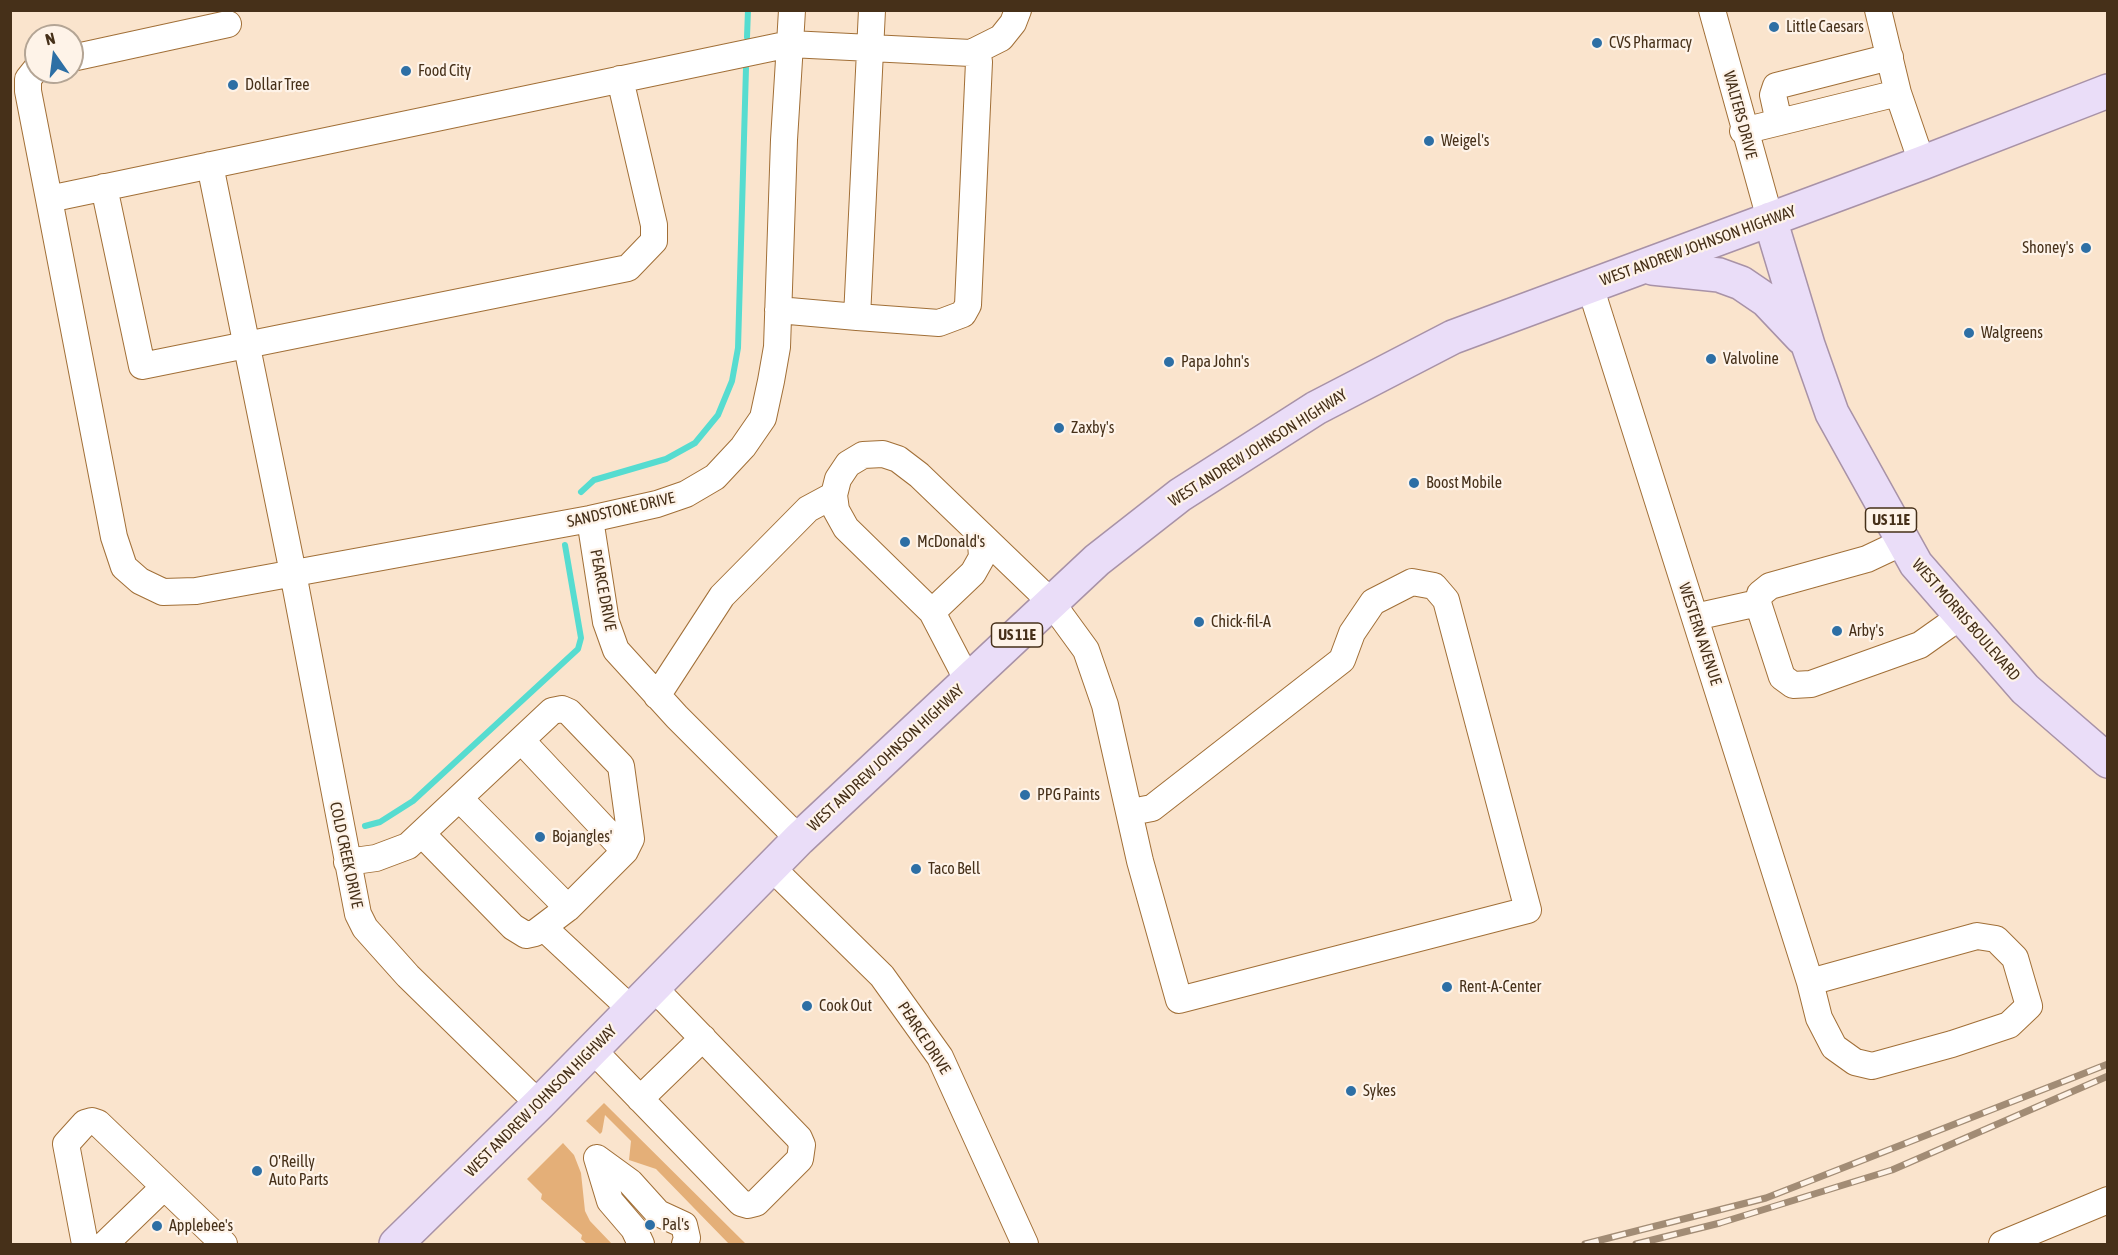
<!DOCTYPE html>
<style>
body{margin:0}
#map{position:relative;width:2118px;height:1255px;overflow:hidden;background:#fae4cd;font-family:"Asap Condensed",sans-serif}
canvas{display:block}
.frame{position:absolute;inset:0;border:12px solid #463019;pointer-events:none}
.north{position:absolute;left:24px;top:24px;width:60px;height:60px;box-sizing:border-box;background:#fef3e8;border:2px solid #b4a595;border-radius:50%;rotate:346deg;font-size:16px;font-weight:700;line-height:24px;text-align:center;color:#463019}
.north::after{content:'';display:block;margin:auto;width:21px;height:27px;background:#2d6fa5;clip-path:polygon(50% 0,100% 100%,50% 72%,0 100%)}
</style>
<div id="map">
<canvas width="2118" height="1255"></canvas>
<div class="frame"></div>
<div class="north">N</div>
</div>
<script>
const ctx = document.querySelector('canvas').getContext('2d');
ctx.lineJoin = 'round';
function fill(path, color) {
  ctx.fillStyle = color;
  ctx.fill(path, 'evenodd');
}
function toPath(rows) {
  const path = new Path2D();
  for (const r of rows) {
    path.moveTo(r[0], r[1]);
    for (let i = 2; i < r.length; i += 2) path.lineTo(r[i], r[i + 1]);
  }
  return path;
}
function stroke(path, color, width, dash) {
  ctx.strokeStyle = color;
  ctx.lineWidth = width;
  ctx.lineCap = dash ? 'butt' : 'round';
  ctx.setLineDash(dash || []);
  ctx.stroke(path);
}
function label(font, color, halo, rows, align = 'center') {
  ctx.font = font + ' "Asap Condensed",sans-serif';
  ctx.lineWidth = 4.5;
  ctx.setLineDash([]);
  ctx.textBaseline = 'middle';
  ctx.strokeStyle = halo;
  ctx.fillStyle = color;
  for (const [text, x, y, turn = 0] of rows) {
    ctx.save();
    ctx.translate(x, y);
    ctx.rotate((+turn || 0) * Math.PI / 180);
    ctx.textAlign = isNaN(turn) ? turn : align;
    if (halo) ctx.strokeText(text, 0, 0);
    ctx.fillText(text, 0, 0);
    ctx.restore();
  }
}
const green = toPath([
 [604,1103,746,1244,729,1244,656,1169,629,1160,631,1141,605,1115,602,1132,600,1134,597,1131,586,1121],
 [563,1143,574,1155,581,1173,585,1211,590,1221,612,1244,587,1244,581,1239,582,1235,541,1199,542,1194,527,1179]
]);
const stream = toPath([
 [747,37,748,10],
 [581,492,594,480,666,459,695,443,718,415,732,381,738,348,746,68],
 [365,826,380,822,413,801,578,649,581,638,565,545]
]);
const minor = toPath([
 [792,10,790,44,784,140,777,347,771,381,763,418,743,447,715,477,686,494,657,504,590,519,196,591,163,592,140,581,124,567,114,537,49,199,790,44,971,53,1001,38,1013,23,1018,10],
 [1712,10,1770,219],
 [72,58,228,24],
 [36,69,28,79,28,91,49,199],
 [1898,93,1922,163],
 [1779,122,1773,95,1776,86,1890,57],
 [1743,131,1898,93,1878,10],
 [210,165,293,573,358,914,365,928,408,976,539,1104],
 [104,187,142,366,628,268,654,241,654,225,620,79],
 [1590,286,1810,982,1819,1018,1834,1047,1855,1062,1872,1066,1952,1044,2009,1025,2029,1006,2015,958,1996,939,1977,936,1810,982],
 [778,310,857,317,872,10],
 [857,317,939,323,963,314,968,305,979,62,977,50],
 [590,519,606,622,616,650,677,717,799,839],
 [1903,542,1867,559,1770,586,1760,594,1758,603,1782,677,1793,685,1811,684,1920,645,1961,616],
 [932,612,973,573,982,557,981,543,975,529],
 [1695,617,1758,603],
 [968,681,932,612,846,528,836,510,834,495,838,479,848,464,863,455,883,454,898,459,919,475,1051,602,1086,650,1105,705,1140,861,1179,1000,1528,910,1446,600,1434,586,1412,582,1373,602,1352,633,1342,660,1152,808,1131,812],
 [657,696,722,596,808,509,834,495],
 [521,740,625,851],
 [460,799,568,908],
 [347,862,376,858,408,846,552,711,562,709,569,712,621,766,631,839,625,851,568,908,535,933,526,935,513,927,423,835],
 [771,867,882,976,940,1057,1025,1244],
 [544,928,632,1010],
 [593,1050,741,1203,748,1205,756,1203,800,1159,802,1145,799,1138,654,988],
 [640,1099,703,1038],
 [597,1158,630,1182,658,1213,684,1225,687,1238,685,1244],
 [597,1158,610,1201,634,1229,641,1244],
 [85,1244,66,1144,85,1123,92,1121,98,1123,224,1244],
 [105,1244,164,1187],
 [2002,1244,2108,1200]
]);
const major = toPath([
 [1770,219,1808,345,1832,413,1916,564,2025,689,2108,761],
 [1652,268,1719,275,1741,283,1766,300,1802,338],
 [396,1244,539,1104,799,839,1097,560,1180,495,1316,408,1453,337,1922,163,2108,91]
]);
const rail = toPath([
 [1585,1244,1766,1198,2108,1064],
 [1636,1244,1720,1223,1892,1170,2108,1076]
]);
const markers = [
 [1774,27,6,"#2d6fa5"],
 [1597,43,6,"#2d6fa5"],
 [406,71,6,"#2d6fa5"],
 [233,85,6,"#2d6fa5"],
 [1429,141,6,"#2d6fa5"],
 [2086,248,6,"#2d6fa5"],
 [1969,333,6,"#2d6fa5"],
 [1711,359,6,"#2d6fa5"],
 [1169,362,6,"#2d6fa5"],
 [1059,428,6,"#2d6fa5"],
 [1414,483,6,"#2d6fa5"],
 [905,542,6,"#2d6fa5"],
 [1199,622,6,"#2d6fa5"],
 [1837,631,6,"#2d6fa5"],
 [1025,795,6,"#2d6fa5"],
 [540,837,6,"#2d6fa5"],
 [916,869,6,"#2d6fa5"],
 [1447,987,6,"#2d6fa5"],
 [807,1006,6,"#2d6fa5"],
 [1351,1091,6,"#2d6fa5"],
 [257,1171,6,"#2d6fa5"],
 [650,1225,6,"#2d6fa5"],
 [157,1226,6,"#2d6fa5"]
];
const shields = [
 [1891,520,51],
 [1017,635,51]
];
const shieldNames = [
 ["US 11E",1891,520],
 ["US 11E",1017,635]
];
const poiNames = [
 ["Little Caesars",1786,27],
 ["CVS Pharmacy",1609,43],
 ["Food City",418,71],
 ["Dollar Tree",245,85],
 ["Weigel's",1441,141],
 ["Shoney's",2074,248,"right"],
 ["Walgreens",1981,333],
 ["Valvoline",1723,359],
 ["Papa John's",1181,362],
 ["Zaxby's",1071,428],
 ["Boost Mobile",1426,483],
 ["McDonald's",917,542],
 ["Chick-fil-A",1211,622],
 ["Arby's",1849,631],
 ["PPG Paints",1037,795],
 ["Bojangles'",552,837],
 ["Taco Bell",928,869],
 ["Rent-A-Center",1459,987],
 ["Cook Out",819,1006],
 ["Sykes",1363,1091],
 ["O'Reilly",269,1162],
 ["Auto Parts",269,1180],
 ["Pal's",662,1225],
 ["Applebee's",169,1226]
];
const streetNames = [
 ["WALTERS DRIVE",1740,115,75],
 ["WEST ANDREW JOHNSON HIGHWAY",1698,246,-20],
 ["WEST ANDREW JOHNSON HIGHWAY",1258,448,-32],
 ["SANDSTONE DRIVE",621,510,-13],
 ["PEARCE DRIVE",603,590,79],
 ["WEST MORRIS BOULEVARD",1966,620,49],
 ["WESTERN AVENUE",1700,634,72],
 ["WEST ANDREW JOHNSON HIGHWAY",886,758,-43],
 ["COLD CREEK DRIVE",346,855,78],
 ["PEARCE DRIVE",924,1038,57],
 ["WEST ANDREW JOHNSON HIGHWAY",541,1101,-45]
];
fill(green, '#e4af78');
stroke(stream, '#56dcd0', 6);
stroke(minor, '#a16f37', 28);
stroke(major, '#a892a7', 36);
stroke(minor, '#fff', 26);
stroke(major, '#eaddf8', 33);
stroke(rail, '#a28c75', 7);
stroke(rail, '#fef3e8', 4.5, [14]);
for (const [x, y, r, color] of markers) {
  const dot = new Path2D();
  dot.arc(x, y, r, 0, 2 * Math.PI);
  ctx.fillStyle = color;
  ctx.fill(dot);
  stroke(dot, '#fef3e8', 2);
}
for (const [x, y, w] of shields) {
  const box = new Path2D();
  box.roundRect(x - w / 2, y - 12, w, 24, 4.5);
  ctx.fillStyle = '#fef3e8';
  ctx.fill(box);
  stroke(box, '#463019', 1.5);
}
label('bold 15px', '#463019', null, shieldNames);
label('16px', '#463019', '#fef3e8', poiNames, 'left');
label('16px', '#463019', '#fef3e8', streetNames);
</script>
